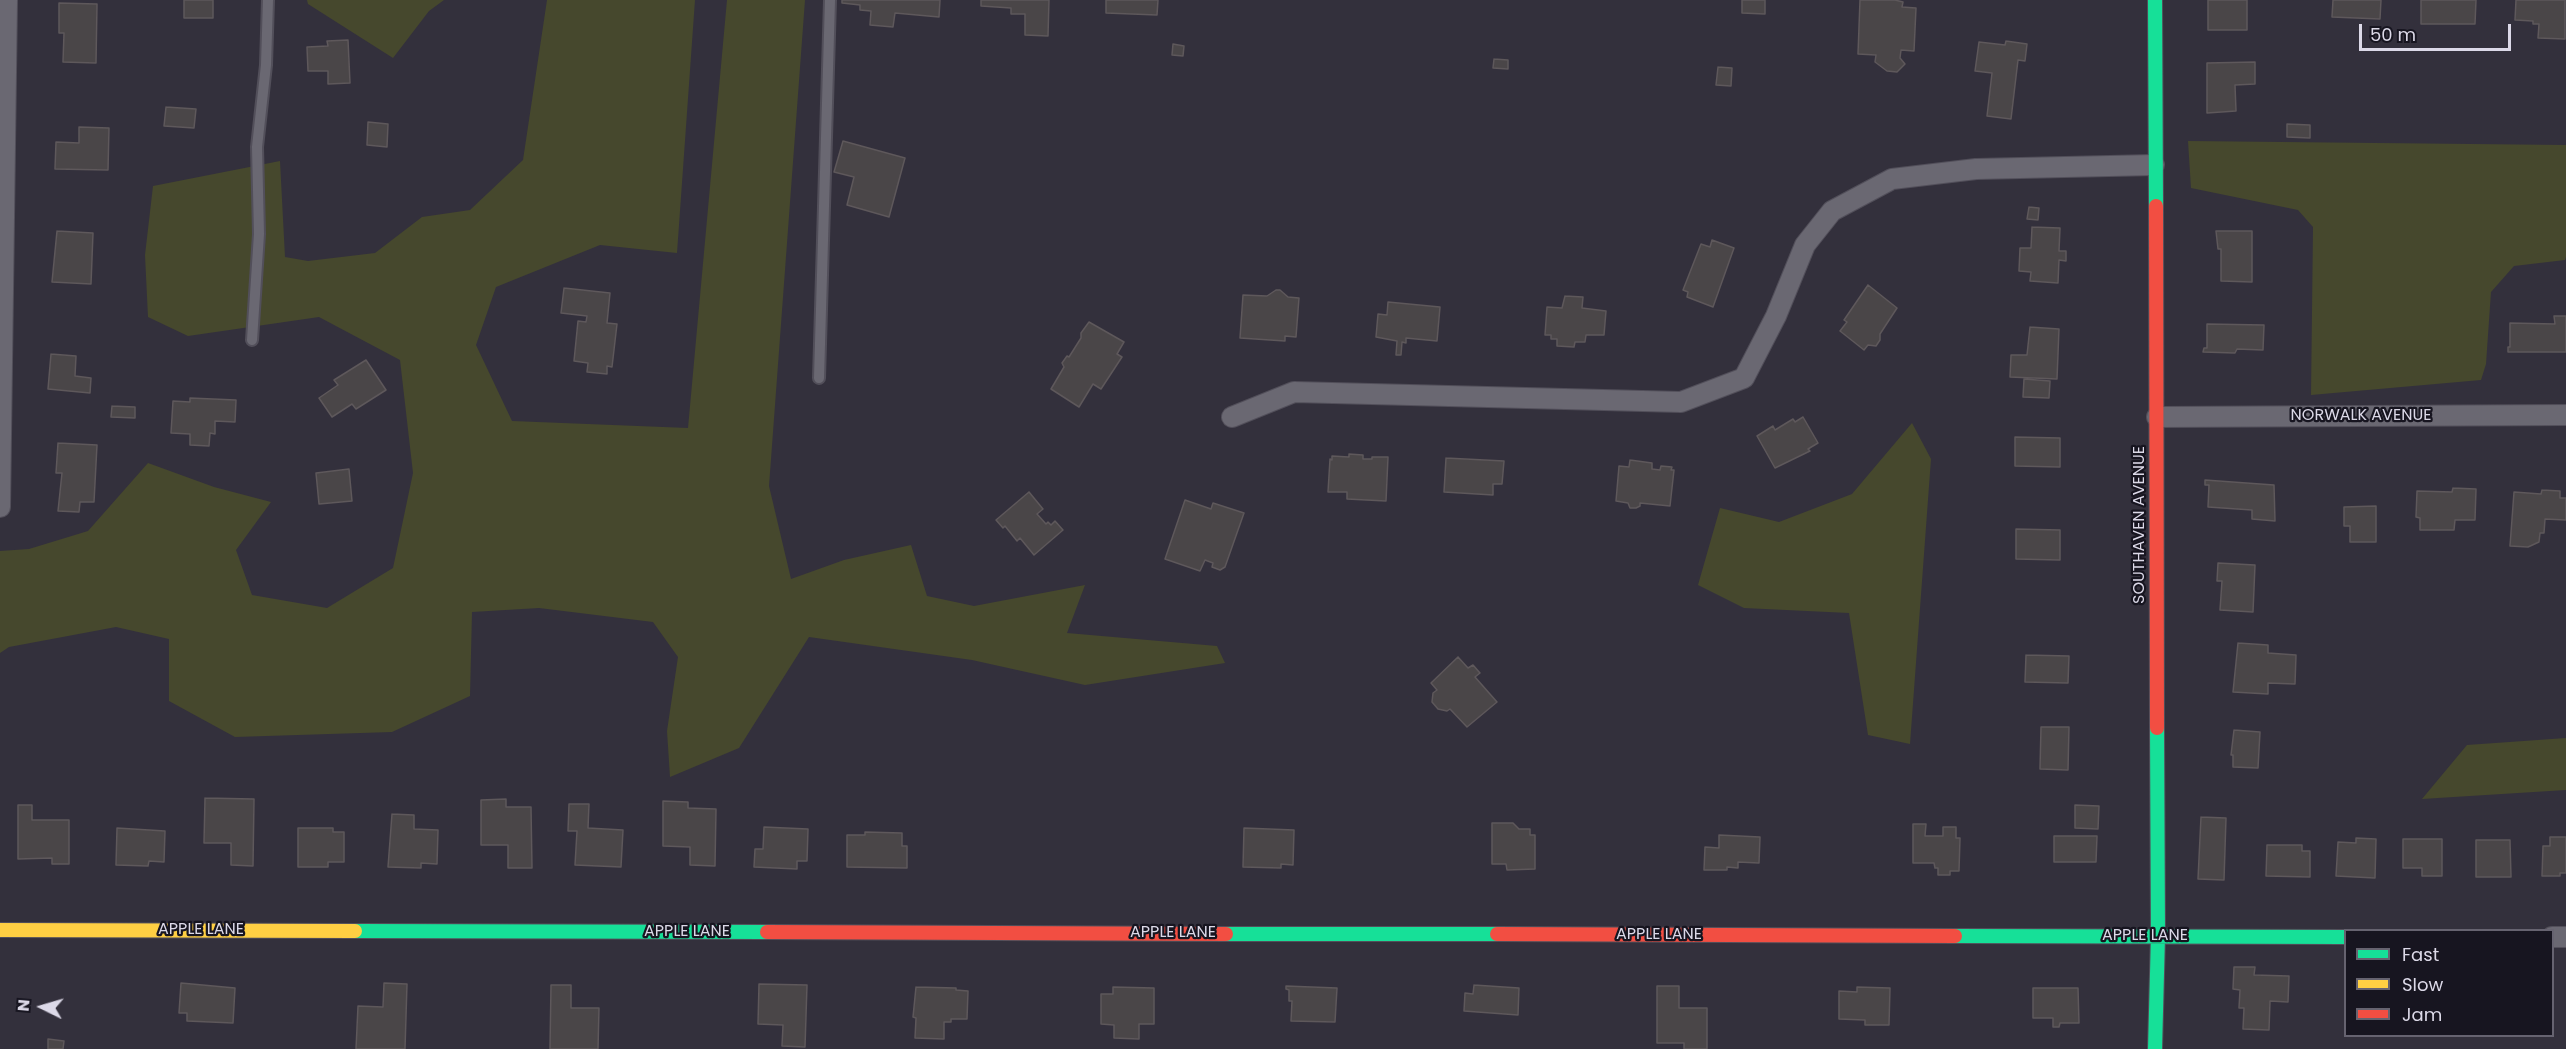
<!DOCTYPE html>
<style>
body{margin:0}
#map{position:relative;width:2566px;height:1049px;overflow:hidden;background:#33303c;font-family:Poppins,sans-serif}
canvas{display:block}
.legend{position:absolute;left:2344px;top:929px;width:210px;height:108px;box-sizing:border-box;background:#171520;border:2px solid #666370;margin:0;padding:8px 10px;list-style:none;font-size:18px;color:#dcd9e8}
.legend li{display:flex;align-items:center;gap:12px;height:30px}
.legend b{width:30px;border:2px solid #666370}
.north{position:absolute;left:12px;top:977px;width:60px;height:60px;-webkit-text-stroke:4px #171520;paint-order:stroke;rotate:275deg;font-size:16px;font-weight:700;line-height:24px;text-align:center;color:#dcd9e8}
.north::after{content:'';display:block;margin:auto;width:21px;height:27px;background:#dcd9e8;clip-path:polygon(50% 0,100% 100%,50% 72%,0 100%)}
.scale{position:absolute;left:2359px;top:24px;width:152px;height:27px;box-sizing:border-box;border:3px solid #dcd9e8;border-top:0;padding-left:8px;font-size:18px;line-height:21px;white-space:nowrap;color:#dcd9e8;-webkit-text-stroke:4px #171520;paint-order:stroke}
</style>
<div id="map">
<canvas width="2566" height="1049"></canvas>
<ul class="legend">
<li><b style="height:8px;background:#16e098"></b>Fast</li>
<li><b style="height:8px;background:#ffcf43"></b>Slow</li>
<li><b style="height:8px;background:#f24e42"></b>Jam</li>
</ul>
<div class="north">N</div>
<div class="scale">50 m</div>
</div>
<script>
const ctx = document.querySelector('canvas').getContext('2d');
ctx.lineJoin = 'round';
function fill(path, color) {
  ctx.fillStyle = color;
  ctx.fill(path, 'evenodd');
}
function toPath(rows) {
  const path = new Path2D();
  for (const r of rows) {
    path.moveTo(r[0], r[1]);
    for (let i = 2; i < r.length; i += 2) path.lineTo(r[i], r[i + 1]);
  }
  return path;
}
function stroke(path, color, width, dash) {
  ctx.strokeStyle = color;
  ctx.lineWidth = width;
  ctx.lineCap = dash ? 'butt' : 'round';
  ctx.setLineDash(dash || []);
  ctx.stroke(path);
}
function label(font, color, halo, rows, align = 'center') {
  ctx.font = font + ' Poppins,sans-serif';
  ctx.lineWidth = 4.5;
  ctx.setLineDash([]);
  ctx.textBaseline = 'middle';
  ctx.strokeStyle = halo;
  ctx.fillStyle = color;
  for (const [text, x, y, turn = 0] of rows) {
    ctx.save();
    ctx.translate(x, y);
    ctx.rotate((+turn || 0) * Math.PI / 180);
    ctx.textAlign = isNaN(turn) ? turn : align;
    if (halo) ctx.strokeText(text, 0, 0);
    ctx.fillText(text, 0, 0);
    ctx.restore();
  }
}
const green = toPath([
 [307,0,444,0,429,11,393,58,308,4],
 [547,0,695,0,677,253,600,245,496,287,476,345,512,421,688,428,727,0,805,0,769,486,791,579,844,560,911,545,927,596,974,606,1085,585,1067,633,1217,646,1225,663,1085,685,972,660,809,637,739,748,670,777,667,731,678,657,653,622,539,608,472,612,470,696,392,732,235,737,169,701,169,639,116,627,9,647,0,653,0,551,29,549,88,531,148,463,214,487,271,502,236,550,252,595,327,608,393,568,413,473,400,360,319,317,188,336,148,317,145,255,153,186,280,161,285,257,308,261,375,253,422,217,470,210,523,160],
 [2188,141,2566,145,2566,257,2565,260,2514,266,2491,292,2486,364,2481,380,2311,395,2313,227,2298,210,2191,188],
 [1912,423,1931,459,1910,744,1868,735,1849,613,1744,608,1698,585,1720,508,1779,522,1852,494],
 [2566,738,2566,790,2422,799,2467,745]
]);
const building = toPath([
 [184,0,213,0,213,18,184,18,184,0],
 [842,0,940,0,939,17,895,13,893,27,870,25,871,11,860,10,860,5,842,3,842,0],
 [981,0,1049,0,1048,36,1025,35,1025,14,1011,14,1011,8,981,6,981,0],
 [1106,0,1158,0,1157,15,1106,13,1106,0],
 [1742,0,1765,0,1765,14,1742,13,1742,0],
 [1860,0,1895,0,1903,2,1902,7,1916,8,1914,51,1901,50,1900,58,1905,64,1897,72,1887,71,1875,62,1876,55,1858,54,1860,0],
 [2208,0,2247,0,2247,30,2208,30,2208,0],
 [2333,0,2381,0,2380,19,2332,17,2333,0],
 [2421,0,2476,0,2475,24,2421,24,2421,0],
 [2516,0,2565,0,2565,39,2538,38,2539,24,2533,24,2533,21,2515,20,2516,0],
 [59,3,97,4,96,63,63,62,64,33,59,33,59,3],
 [348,40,350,83,328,84,328,71,308,71,307,47,328,46,327,41,348,40],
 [2006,41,2027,44,2025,61,2018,60,2011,119,1987,116,1992,73,1975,71,1979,42,2005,45,2006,41],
 [1173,44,1184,46,1183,56,1172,55,1173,44],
 [1494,59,1508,60,1508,69,1493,68,1494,59],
 [2255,62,2255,84,2235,85,2236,111,2207,113,2207,63,2255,62],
 [1718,67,1732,68,1731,86,1716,85,1718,67],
 [166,107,196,109,194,128,164,126,166,107],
 [368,122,388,124,387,147,367,145,368,122],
 [2287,124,2310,125,2310,138,2287,137,2287,124],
 [79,127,109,128,108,170,55,169,56,142,79,143,79,127],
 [843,141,905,158,889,217,847,205,854,177,834,172,843,141],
 [2029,207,2039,208,2038,220,2027,219,2029,207],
 [2032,227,2060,228,2059,251,2066,251,2066,261,2059,260,2058,283,2030,281,2031,272,2019,271,2020,248,2031,248,2032,227],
 [57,231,93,233,91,284,52,282,57,231],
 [2216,231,2252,231,2252,282,2221,281,2221,249,2218,249,2216,231],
 [1712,240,1734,248,1713,307,1687,297,1688,292,1683,290,1701,244,1710,247,1712,240],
 [1868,285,1897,308,1880,334,1880,340,1876,346,1868,345,1864,350,1840,331,1847,322,1844,320,1868,285],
 [564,288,610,293,607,323,617,324,612,367,607,366,607,374,587,372,588,363,574,361,578,321,586,322,587,316,561,313,564,288],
 [1276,290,1280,290,1288,297,1299,298,1296,337,1285,336,1285,341,1240,338,1243,295,1267,296,1276,290],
 [1565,296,1583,297,1582,308,1606,311,1604,335,1586,335,1585,342,1575,342,1574,347,1557,346,1557,339,1551,339,1551,335,1545,335,1547,307,1562,308,1565,296],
 [1388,302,1440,307,1437,341,1406,338,1406,343,1402,342,1401,355,1396,355,1397,341,1376,337,1378,314,1387,315,1388,302],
 [2554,316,2566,316,2566,352,2508,352,2508,347,2510,347,2510,323,2555,324,2554,316],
 [1089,322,1124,342,1117,354,1122,357,1101,389,1093,384,1079,407,1051,389,1064,367,1062,363,1067,356,1069,357,1081,338,1081,333,1089,322],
 [2207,324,2264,325,2263,350,2237,349,2235,353,2203,352,2204,348,2207,348,2207,324],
 [2030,327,2059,329,2057,379,2010,377,2011,355,2027,355,2030,327],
 [51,354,76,356,75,376,91,378,90,393,48,389,51,354],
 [366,360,386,390,356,409,352,404,332,417,319,398,338,385,334,380,366,360],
 [2024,379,2050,381,2049,398,2023,397,2024,379],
 [190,398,236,400,235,422,215,421,215,434,210,433,209,446,190,445,190,434,171,433,173,401,190,402,190,398],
 [112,406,135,407,135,418,111,417,112,406],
 [1803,417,1818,443,1808,449,1810,451,1775,468,1757,436,1773,426,1775,430,1793,419,1795,422,1803,417],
 [2015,437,2060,438,2060,467,2015,466,2015,437],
 [58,443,97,445,94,502,80,502,79,512,58,511,62,473,56,473,58,443],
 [1349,454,1363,455,1363,459,1372,459,1372,457,1388,457,1386,501,1347,499,1347,492,1328,492,1330,459,1332,460,1332,456,1349,457,1349,454],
 [1446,458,1504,461,1502,484,1493,484,1493,495,1444,492,1446,458],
 [1630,460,1652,463,1652,469,1660,470,1661,466,1672,467,1671,470,1674,470,1670,506,1640,503,1640,506,1636,508,1630,508,1628,503,1616,501,1619,466,1629,467,1630,460],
 [349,469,352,501,319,504,316,473,349,469],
 [2205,480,2274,485,2275,521,2252,519,2252,510,2208,507,2209,485,2205,485,2205,480],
 [2453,488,2476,489,2475,520,2455,520,2454,530,2420,530,2420,518,2416,517,2417,491,2452,492,2453,488],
 [2542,490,2560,491,2560,498,2566,498,2566,520,2545,519,2544,533,2540,533,2539,542,2528,547,2510,546,2514,492,2541,494,2542,490],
 [1029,492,1043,509,1037,514,1046,524,1048,522,1051,525,1055,521,1063,530,1034,555,1020,538,1017,541,1005,526,1003,528,996,520,1029,492],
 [1185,500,1211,509,1213,503,1244,513,1225,567,1220,570,1212,567,1213,563,1205,560,1200,571,1165,559,1185,500],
 [2376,506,2376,542,2350,542,2350,526,2344,526,2344,507,2376,506],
 [2016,529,2060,530,2060,560,2016,559,2016,529],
 [2218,563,2255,565,2253,612,2220,610,2222,581,2217,581,2218,563],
 [2238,643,2268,645,2268,653,2296,655,2295,684,2268,683,2268,694,2233,692,2238,643],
 [2026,655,2069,656,2068,683,2025,682,2026,655],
 [1458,657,1468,668,1473,665,1480,673,1475,677,1497,702,1467,727,1450,709,1447,711,1438,709,1432,702,1433,693,1437,690,1431,683,1458,657],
 [2041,727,2069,727,2068,770,2040,769,2041,727],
 [2234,730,2260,732,2258,768,2233,767,2233,755,2231,755,2234,730],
 [205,798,254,799,253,866,231,865,231,843,204,843,205,798],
 [506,799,506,807,531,807,532,868,508,868,508,845,481,845,481,800,506,799],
 [663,801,688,802,688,808,716,809,715,866,690,865,690,847,663,846,663,801],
 [569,804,589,804,588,828,623,830,621,867,575,865,577,831,568,831,569,804],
 [18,805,32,805,32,820,69,820,69,864,52,864,52,858,18,859,18,805],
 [2075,805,2099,806,2098,829,2075,828,2075,805],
 [392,814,414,815,414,829,438,830,437,864,421,863,421,868,388,867,392,814],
 [2201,817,2226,818,2224,880,2198,879,2201,817],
 [1492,823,1513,823,1519,829,1530,829,1530,835,1535,835,1535,869,1507,870,1506,864,1492,864,1492,823],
 [1913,824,1926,824,1925,836,1943,836,1943,827,1956,827,1956,838,1960,838,1959,871,1950,871,1950,875,1938,875,1938,868,1935,868,1934,863,1913,863,1913,824],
 [764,827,808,829,807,861,797,861,797,869,754,867,755,849,763,849,764,827],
 [117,828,165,831,164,862,149,861,148,866,116,865,117,828],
 [298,828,333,828,333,832,344,832,344,862,328,862,328,867,298,867,298,828],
 [1244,828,1294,830,1293,865,1281,864,1281,868,1243,867,1244,828],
 [865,832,902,833,902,846,907,846,907,868,847,867,847,835,865,835,865,832],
 [1719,835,1760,837,1759,863,1738,862,1738,868,1727,867,1727,870,1704,870,1705,847,1719,848,1719,835],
 [2054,836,2097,836,2096,862,2054,862,2054,836],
 [2550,837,2566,837,2566,873,2560,873,2560,876,2542,876,2543,846,2550,846,2550,837],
 [2356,838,2376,839,2375,878,2336,876,2338,842,2356,843,2356,838],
 [2403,839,2442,839,2442,876,2422,876,2422,868,2403,868,2403,839],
 [2476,840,2510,840,2511,877,2476,877,2476,840],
 [2267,845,2302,845,2302,851,2310,851,2310,877,2266,876,2267,845],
 [2234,967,2255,967,2254,975,2289,976,2288,1002,2270,1001,2269,1030,2243,1029,2244,1008,2239,1008,2240,990,2233,989,2234,967],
 [181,983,235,988,233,1023,187,1021,187,1013,179,1013,181,983],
 [384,983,407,984,405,1049,356,1049,358,1006,383,1007,384,983],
 [759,984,807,985,805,1047,782,1046,783,1025,758,1024,759,984],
 [551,985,571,985,571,1008,599,1008,598,1049,550,1049,551,985],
 [1474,985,1519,988,1518,1015,1464,1011,1465,993,1473,994,1474,985],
 [1286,986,1337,988,1335,1022,1291,1021,1292,1001,1289,1001,1289,990,1286,989,1286,986],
 [1657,986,1679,986,1679,1008,1707,1008,1707,1049,1684,1049,1684,1043,1657,1043,1657,986],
 [916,987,956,988,956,990,968,991,967,1019,951,1019,951,1022,944,1022,944,1039,915,1038,916,1018,913,1017,916,987],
 [1113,987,1154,988,1154,1024,1139,1024,1139,1039,1114,1038,1114,1025,1101,1024,1101,994,1113,994,1113,987],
 [1857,987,1890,988,1889,1025,1865,1025,1865,1020,1839,1019,1839,991,1857,992,1857,987],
 [2033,988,2078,988,2079,1023,2060,1023,2059,1027,2053,1027,2053,1018,2033,1018,2033,988],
 [48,1039,64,1041,63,1049,48,1049,48,1039]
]);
const lane = toPath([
 [252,340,259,234,257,147,266,65,268,0],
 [819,378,830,0]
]);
const street = toPath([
 [1232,417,1294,392,1681,402,1744,378,1776,316,1805,245,1832,211,1892,179,1976,169,2154,165],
 [2157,417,2566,415],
 [0,507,7,0],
 [2552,937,2566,937]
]);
const fast = toPath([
 [2155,0,2156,206],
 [355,931,767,932],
 [1226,934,1497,934],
 [1955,936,2346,937],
 [2155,1049,2158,936,2157,728]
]);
const slow = toPath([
 [0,930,355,931]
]);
const jam = toPath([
 [2156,206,2157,728],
 [767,932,1226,934],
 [1497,934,1955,936]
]);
const streetNames = [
 ["NORWALK AVENUE",2361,416],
 ["SOUTHAVEN AVENUE",2140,525,-90],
 ["APPLE LANE",201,930],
 ["APPLE LANE",687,932],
 ["APPLE LANE",1173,933],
 ["APPLE LANE",1659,935],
 ["APPLE LANE",2145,936]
];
fill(green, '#46482d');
fill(building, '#4a4648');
stroke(building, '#5e585b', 1.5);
stroke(lane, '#524f5a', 14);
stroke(street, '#524f5a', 22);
stroke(fast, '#524f5a', 16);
stroke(slow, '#524f5a', 16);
stroke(jam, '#524f5a', 16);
stroke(lane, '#6a6872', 10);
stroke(street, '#6a6872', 20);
stroke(fast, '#16e098', 14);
stroke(slow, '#ffcf43', 14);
stroke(jam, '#f24e42', 14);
label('16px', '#dcd9e8', '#171520', streetNames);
</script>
